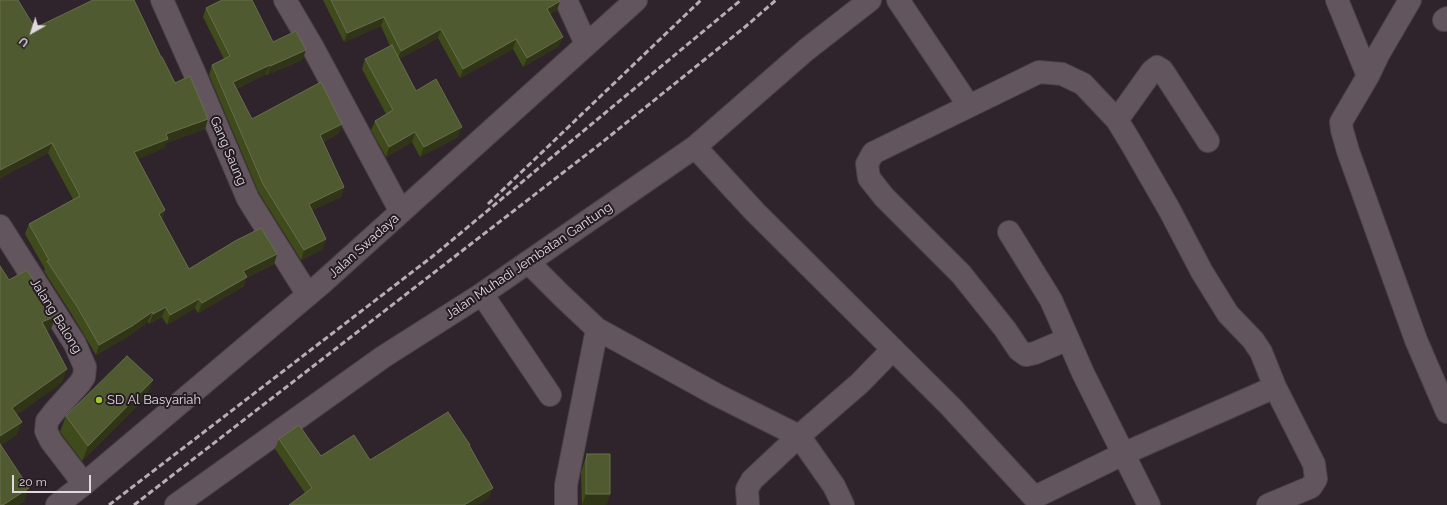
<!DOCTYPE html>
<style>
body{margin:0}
#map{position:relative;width:1447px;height:505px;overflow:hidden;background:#2f242b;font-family:Raleway,sans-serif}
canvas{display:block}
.north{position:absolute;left:12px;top:12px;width:40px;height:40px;-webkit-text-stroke:3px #251b22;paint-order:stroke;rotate:219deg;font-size:11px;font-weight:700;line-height:16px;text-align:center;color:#e0d9dd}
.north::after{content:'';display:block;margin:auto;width:14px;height:18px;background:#e0d9dd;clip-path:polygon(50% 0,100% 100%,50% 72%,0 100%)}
.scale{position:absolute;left:12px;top:475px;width:79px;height:18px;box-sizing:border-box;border:2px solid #e0d9dd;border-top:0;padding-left:5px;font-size:12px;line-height:14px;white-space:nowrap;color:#e0d9dd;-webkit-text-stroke:3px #251b22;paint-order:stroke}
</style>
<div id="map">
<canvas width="1447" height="505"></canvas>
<div class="north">U</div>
<div class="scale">20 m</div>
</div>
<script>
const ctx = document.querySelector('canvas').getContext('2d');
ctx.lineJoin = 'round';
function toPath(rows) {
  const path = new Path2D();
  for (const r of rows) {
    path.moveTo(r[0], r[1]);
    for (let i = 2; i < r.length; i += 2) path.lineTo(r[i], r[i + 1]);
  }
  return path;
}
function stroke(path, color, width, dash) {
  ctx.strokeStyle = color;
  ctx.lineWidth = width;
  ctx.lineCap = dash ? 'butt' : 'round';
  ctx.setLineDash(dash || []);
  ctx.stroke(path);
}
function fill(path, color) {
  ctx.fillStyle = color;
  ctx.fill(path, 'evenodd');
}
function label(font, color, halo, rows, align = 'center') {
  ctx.font = font + ' Raleway,sans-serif';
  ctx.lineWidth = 4;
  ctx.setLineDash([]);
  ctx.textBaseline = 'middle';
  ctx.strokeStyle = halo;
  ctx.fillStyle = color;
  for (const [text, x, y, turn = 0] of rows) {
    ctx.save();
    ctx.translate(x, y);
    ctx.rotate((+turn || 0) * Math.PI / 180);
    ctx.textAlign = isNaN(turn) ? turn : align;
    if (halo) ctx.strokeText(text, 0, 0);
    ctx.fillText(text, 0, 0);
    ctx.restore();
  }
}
const minor = toPath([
 [162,0,194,72,248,199,308,295],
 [285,0,312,46,401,212],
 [566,0,586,44],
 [898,0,969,106],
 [1337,0,1368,76,1341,122,1342,130,1348,151,1416,340,1447,412],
 [1444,20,1447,18],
 [1368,76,1378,55,1410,0],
 [1117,120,1152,71,1157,67,1162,70,1166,76,1208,141],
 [695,147,755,212,950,406,1033,496,1037,496,1123,454,1275,387],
 [0,226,75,344,85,367,84,377,80,383,54,412,47,421,46,431,51,441,84,484],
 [1009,232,1051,300,1083,373,1149,505],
 [528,262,562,296,597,329,717,395,799,436,834,486,843,505],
 [482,294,550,395],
 [1068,339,1035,353,1026,355,1019,350,1005,329,961,274,884,197,869,178,867,164,873,153,1039,72,1062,74,1083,84,1117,120,1131,143,1169,209,1202,272,1228,314,1253,340,1261,352,1275,387,1314,464,1316,479,1311,487,1268,505],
 [57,505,84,484,322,283,636,0],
 [176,505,383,357,482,294,695,147,806,50,870,0],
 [566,505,566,485,597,329],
 [748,505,747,489,752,480,799,436,860,383,893,349]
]);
const rail = toPath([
 [488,204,701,0],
 [109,505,433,256,741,0],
 [134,505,600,144,745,27,776,0]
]);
const wall = toPath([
 [0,0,35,28,161,57,175,83,205,129,166,143,164,148,138,159,165,210,162,219,189,269,277,254,274,264,246,278,243,287,198,313,195,308,167,325,162,317,149,324,148,322,129,336,96,355,74,318,44,271,45,269,25,234,29,224,73,199,48,153,0,178],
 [323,0,560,0,557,10,550,14,559,46,523,67,513,49,460,78,438,38,399,59,416,91,458,137,420,157,412,142,386,157,371,130,375,121,386,114,362,69,365,59,390,46,381,26,344,42],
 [206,8,273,42,306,50,302,60,267,75,266,74,236,89,252,119,339,133,323,142,344,187,341,197,312,210,323,249,301,260,259,193,209,75,212,65,224,59,203,17],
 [147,396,82,461,60,432,66,416],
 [279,439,321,456,370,460,469,446,489,498,305,493,275,449],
 [587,454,610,494,606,505,582,505,581,472]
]);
const shadedWall = toPath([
 [560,1,557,10,544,19,547,9],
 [384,17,381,26,344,42,347,33],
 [441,29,438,38,397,60,401,51],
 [563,37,559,46,523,67,527,58],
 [516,39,513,49,460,78,463,69],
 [306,50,302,60,267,75,270,66],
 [270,65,266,74,229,92,233,82],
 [208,119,205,129,166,143,164,148,131,162,134,152,166,134],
 [342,124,339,133,317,145,320,135],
 [462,127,458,137,420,157,424,147],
 [415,132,412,142,386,157,389,147],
 [52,143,48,153,0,178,0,170],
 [344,187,341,197,305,214,309,204],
 [165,210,161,220,159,214],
 [326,239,323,249,301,260,304,250],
 [277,254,274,264,246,278,243,287,198,313,202,303,243,271],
 [199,299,195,308,167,325,170,315],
 [166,307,162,317,149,324,153,314],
 [152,312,148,322,129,336,96,355,99,345],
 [56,316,51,329,37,336,42,322],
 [67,369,62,383,7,422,12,408],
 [153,380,147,396,82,461,88,446],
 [22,422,17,435,0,446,0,436],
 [29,488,24,502,19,505,3,505],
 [493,488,489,498,478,505,464,505],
 [586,494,610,494,606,505,582,505]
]);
const building = toPath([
 [0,0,18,0,35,28,93,0,134,0,161,57,162,57,175,83,190,76,208,119,166,134,168,139,134,152,165,210,159,214,189,269,235,241,261,228,277,254,243,271,247,277,202,303,199,299,170,315,166,307,153,314,152,312,132,326,99,345,78,308,47,261,49,260,29,224,80,196,52,143,0,170,0,0],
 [222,0,252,0,273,42,296,31,306,50,270,66,270,65,233,82,252,119,321,82,342,124,320,135,344,187,309,204,326,239,304,250,263,184,212,65,230,56,206,8,222,0],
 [331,0,560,0,560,1,547,9,563,37,527,58,516,39,463,69,441,29,401,51,384,17,347,33,331,0],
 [392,45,416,91,436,79,462,127,424,147,415,132,389,147,375,121,393,110,365,59,392,45],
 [0,266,9,280,27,270,56,316,42,322,67,369,12,408,22,422,0,436,0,266],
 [127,356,153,380,88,446,66,416,127,356],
 [448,412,470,445,469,445,493,488,464,505,289,505,312,488,279,439,299,425,321,456,354,435,370,460,448,412],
 [0,444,29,488,3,505,0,505,0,444],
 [587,454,610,454,610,494,586,494,586,460,587,454]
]);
const markers = [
 [99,400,4,"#a2c928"]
];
const streetNames = [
 ["Gang Saung",228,151,67],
 ["Jalan Swadaya",364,246,-42],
 ["Jalan Muhadi Jembatan Gantung",529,261,-34],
 ["Jalang Balong",56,316,58]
];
const poiNames = [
 ["SD Al Basyariah",107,400]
];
stroke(minor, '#4b4248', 24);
stroke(minor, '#62555d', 22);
stroke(rail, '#b5aeb2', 3, [6, 3]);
fill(wall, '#3f4b1b');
fill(shadedWall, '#313518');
fill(building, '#505a30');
stroke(building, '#676e4b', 1);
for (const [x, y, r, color] of markers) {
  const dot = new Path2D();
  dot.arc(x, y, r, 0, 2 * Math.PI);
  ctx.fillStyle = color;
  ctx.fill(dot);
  stroke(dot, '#251b22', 1.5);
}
label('13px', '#e0d9dd', '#251b22', streetNames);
label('13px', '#e0d9dd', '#251b22', poiNames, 'left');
</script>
